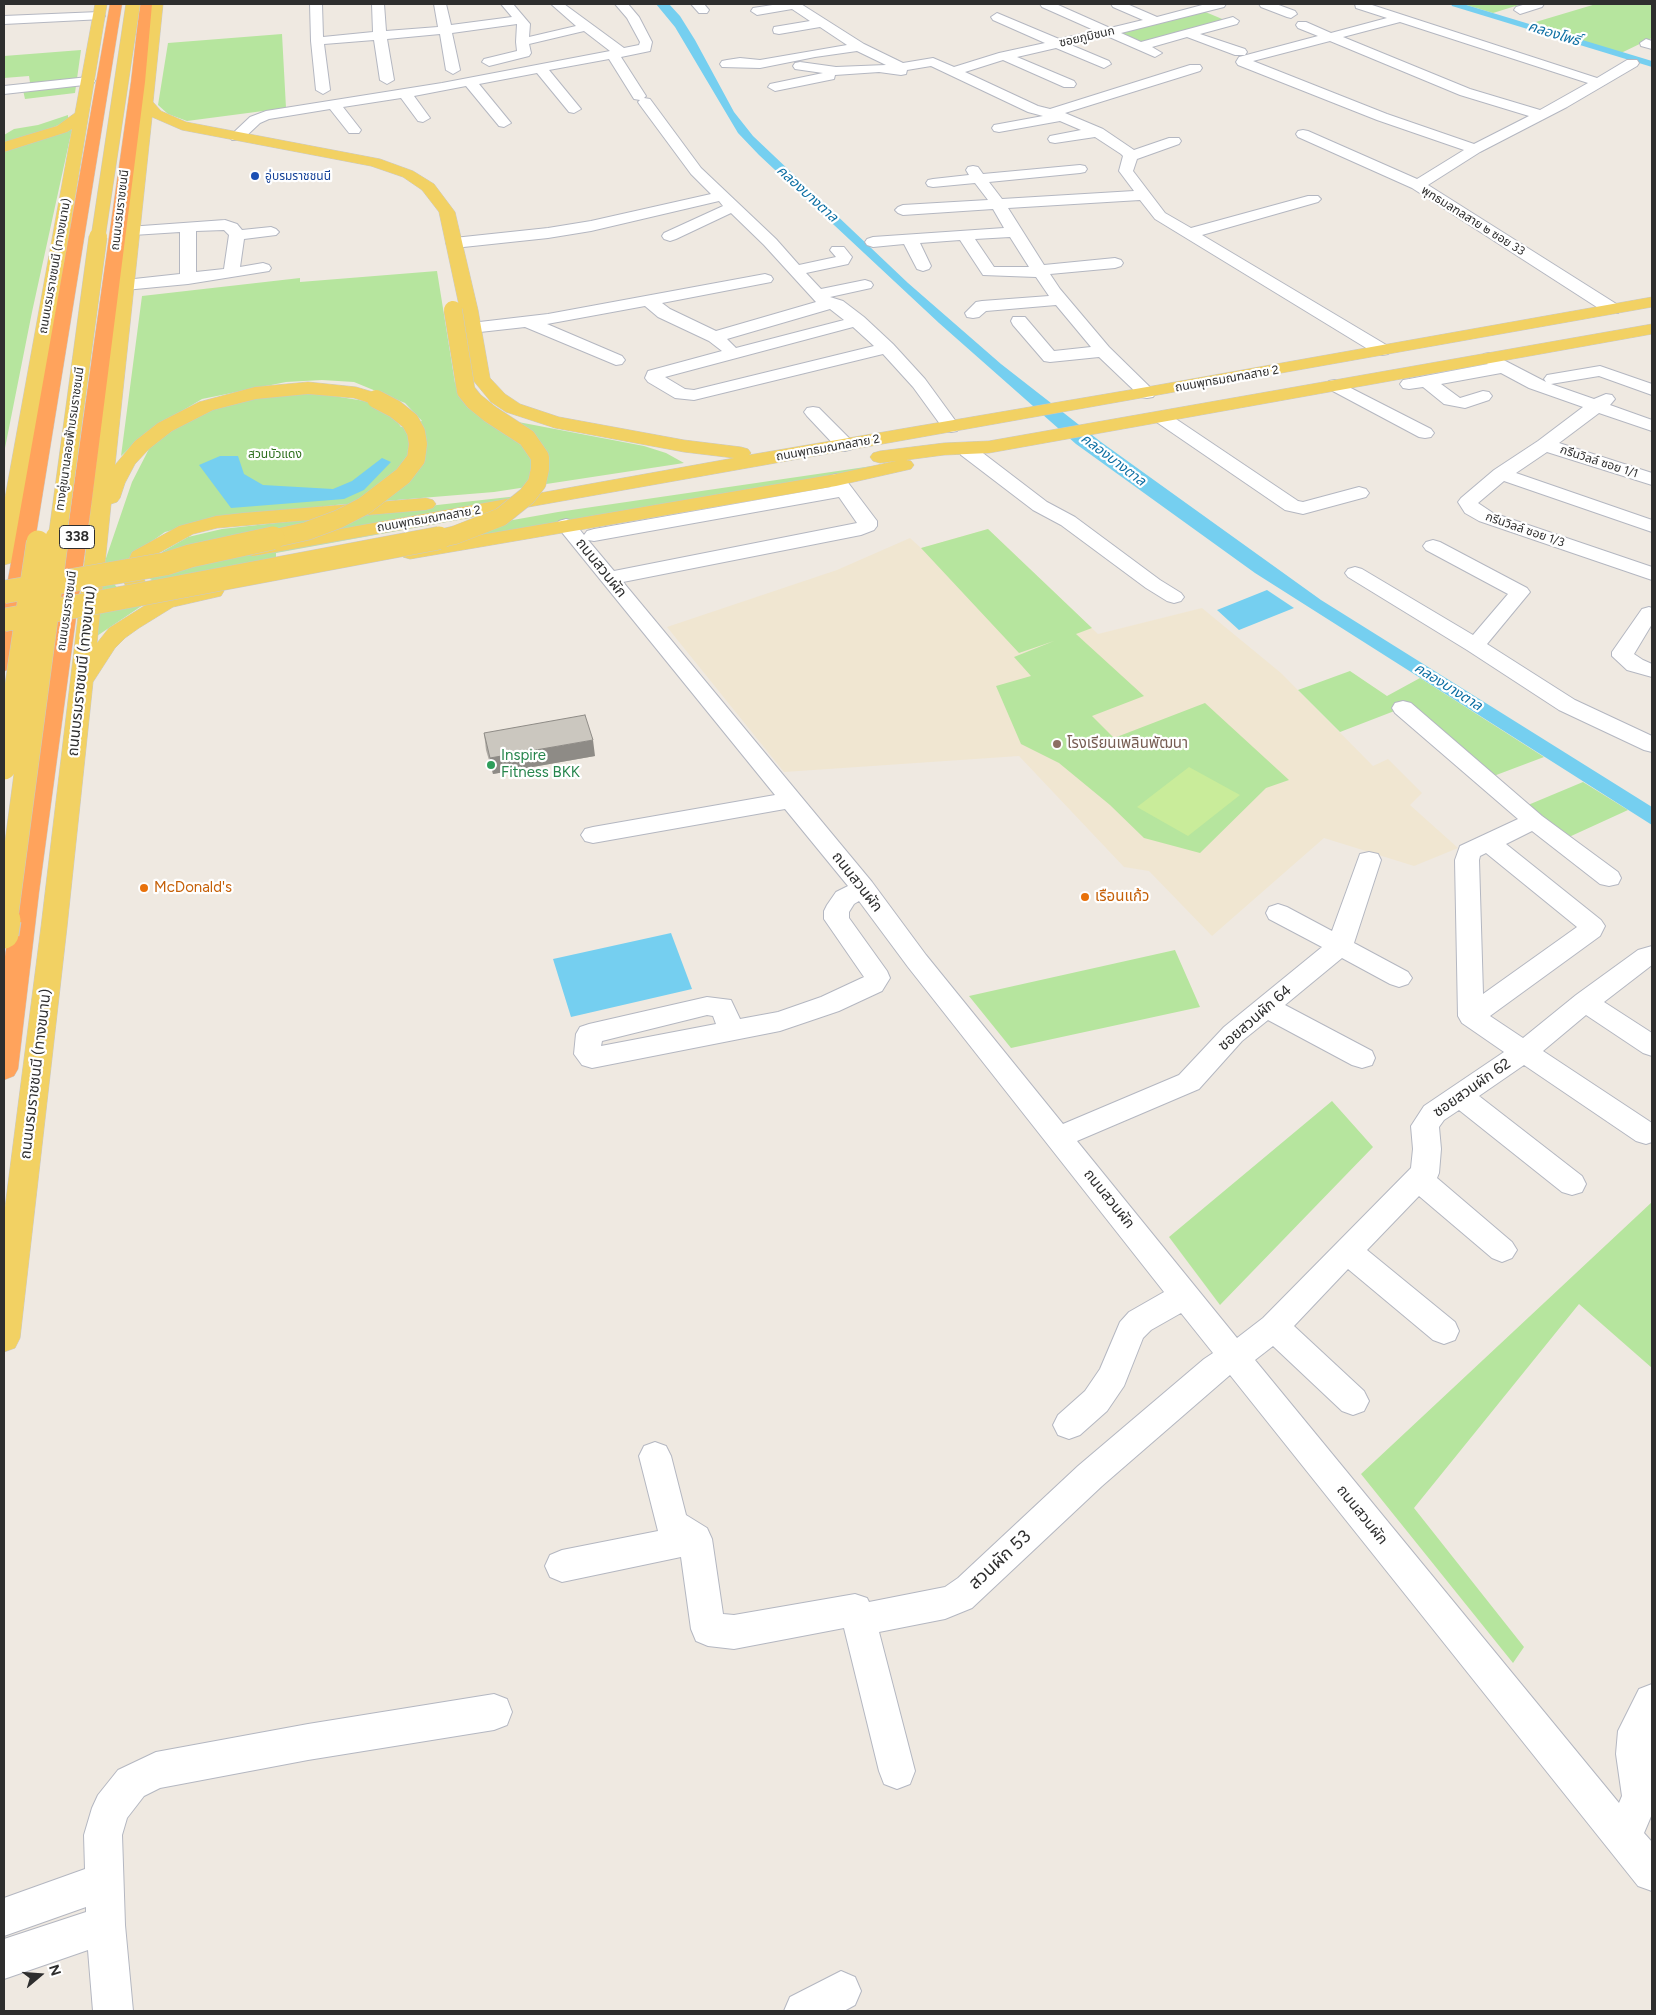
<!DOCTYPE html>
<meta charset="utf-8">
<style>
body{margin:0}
#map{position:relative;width:1656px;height:2015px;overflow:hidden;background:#efe9e1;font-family:Figtree,sans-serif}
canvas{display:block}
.frame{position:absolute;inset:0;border:5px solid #2e2e2e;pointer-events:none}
.north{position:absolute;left:15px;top:1950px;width:50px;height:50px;-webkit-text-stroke:4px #fff;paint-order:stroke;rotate:72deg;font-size:14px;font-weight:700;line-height:20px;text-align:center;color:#2e2e2e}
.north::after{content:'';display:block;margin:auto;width:18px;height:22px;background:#2e2e2e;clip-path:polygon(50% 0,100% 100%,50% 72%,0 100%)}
</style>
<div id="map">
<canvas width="1656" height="2015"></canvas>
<div class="frame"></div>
<div class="north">N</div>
</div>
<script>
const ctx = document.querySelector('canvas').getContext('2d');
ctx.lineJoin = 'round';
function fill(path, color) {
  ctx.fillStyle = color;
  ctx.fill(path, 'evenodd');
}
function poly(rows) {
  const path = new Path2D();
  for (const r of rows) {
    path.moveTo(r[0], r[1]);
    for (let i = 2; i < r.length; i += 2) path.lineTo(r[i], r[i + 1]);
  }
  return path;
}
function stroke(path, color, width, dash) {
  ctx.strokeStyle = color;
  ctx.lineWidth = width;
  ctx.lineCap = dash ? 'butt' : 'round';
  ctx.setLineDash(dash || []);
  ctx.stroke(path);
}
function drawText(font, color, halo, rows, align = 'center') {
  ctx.font = font + ' Figtree,"Noto Sans Thai",sans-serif';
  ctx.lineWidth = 4.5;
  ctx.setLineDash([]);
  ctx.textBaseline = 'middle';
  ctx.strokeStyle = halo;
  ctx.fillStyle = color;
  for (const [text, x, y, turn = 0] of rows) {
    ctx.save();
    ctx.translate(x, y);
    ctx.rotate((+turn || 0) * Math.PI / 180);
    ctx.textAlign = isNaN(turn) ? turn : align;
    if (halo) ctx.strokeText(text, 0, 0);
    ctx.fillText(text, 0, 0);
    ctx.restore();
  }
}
const education = poly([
 [988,529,1098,634,1202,608,1281,673,1373,766,1388,759,1422,793,1410,805,1458,848,1414,866,1324,838,1212,936,1149,871,1124,867,1019,756,784,772,667,627,837,570,910,538,921,548]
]);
const green = poly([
 [1463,4,1522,4,1493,13],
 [1596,4,1652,4,1652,38,1621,53,1529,24],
 [1203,11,1227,21,1142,44,1118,33],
 [282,34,286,108,187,121,168,114,158,105,168,43],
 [81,50,75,93,25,99,23,90,31,89,29,76,4,78,4,56],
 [68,115,68,121,40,133,4,144,4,135,14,129,38,125],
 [72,129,32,312,4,453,4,148],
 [437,271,455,383,473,389,513,421,644,446,666,453,684,463,494,492,336,505,204,522,165,532,131,556,114,584,132,603,143,605,91,640,105,561,132,482,151,445,177,425,215,407,263,396,315,393,371,402,390,412,401,427,422,421,405,403,354,382,322,380,286,382,202,399,147,432,121,456,142,296,300,278,300,282],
 [879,465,880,467,174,592,150,579,148,574,162,552,188,537,222,529,518,496,524,508,276,553,276,562,558,512],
 [988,529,1092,628,1076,634,1144,696,1092,716,1114,738,1205,703,1289,780,1266,788,1200,853,1144,838,1110,805,1059,763,1021,744,996,686,1031,676,1014,657,1054,641,1019,653,921,548],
 [1350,671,1387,696,1420,678,1544,757,1483,780,1397,710,1340,732,1298,690],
 [1583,782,1628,810,1569,837,1528,805],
 [1175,950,1200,1007,1011,1048,969,996],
 [1332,1101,1373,1147,1220,1305,1169,1237],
 [1652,1202,1652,1368,1579,1304,1414,1508,1524,1647,1513,1663,1361,1474]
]);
const pitch = poly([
 [1189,767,1240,795,1188,836,1137,807]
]);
const water = poly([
 [656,4,669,4,680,16,695,40,734,112,753,136,908,283,1001,364,1101,442,1321,600,1652,807,1652,825,1255,573,1076,444,939,323,759,155,738,133,675,27],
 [220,456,238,456,244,474,263,485,333,489,352,481,382,458,391,462,364,490,344,499,231,508,199,465],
 [1267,590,1294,608,1239,630,1217,610],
 [671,933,692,989,571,1017,553,959]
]);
const canal = poly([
 [1451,4,1463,4,1652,61,1652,67,1452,6,1451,4]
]);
const minor = poly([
 [310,4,322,4,323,37,373,32,372,4,384,4,386,31,438,27,434,4,446,4,451,25,512,17,501,4,513,4,530,24,529,37,576,26,551,4,564,4,624,48,639,45,640,42,627,18,615,4,628,4,639,17,652,42,650,51,621,57,646,96,644,98,650,99,701,168,776,239,799,265,836,257,830,250,832,247,844,247,852,257,848,264,806,273,821,289,865,280,871,282,873,285,871,288,830,297,843,301,864,317,893,344,925,379,960,427,957,431,951,432,945,431,913,387,883,354,694,400,675,398,648,382,645,378,648,371,722,351,709,341,658,317,645,306,547,324,622,356,625,360,622,364,616,365,525,327,471,333,465,332,463,328,465,324,471,323,548,314,765,274,771,276,773,279,771,282,662,303,670,309,716,331,816,302,764,245,731,213,676,239,670,241,664,239,662,236,664,233,723,206,719,201,591,231,548,238,454,248,448,246,446,243,448,240,454,238,548,228,591,221,711,194,691,174,640,105,638,102,640,100,634,99,609,59,549,70,581,109,574,113,569,112,537,73,479,84,511,123,504,127,499,126,466,86,414,96,430,118,423,122,418,121,401,98,343,107,361,130,359,133,349,133,330,109,269,119,260,123,242,140,232,140,230,137,232,134,250,117,266,111,442,83,610,51,584,31,529,44,531,53,529,56,489,66,482,62,484,59,517,51,516,42,517,24,452,33,460,70,453,74,446,70,440,34,387,39,394,80,387,84,380,80,374,40,324,44,330,90,323,94,316,90,311,41,310,4],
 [830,309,844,320,736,348,727,339,830,309],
 [853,327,874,346,694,390,685,389,665,377,853,327],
 [691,4,704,4,709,10,707,13,699,13,691,4],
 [779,4,801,4,864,44,903,63,933,58,954,67,999,53,1045,43,993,20,991,17,997,13,1059,39,1096,31,1042,7,1040,4,1056,4,1110,28,1143,20,1113,7,1111,4,1127,4,1157,17,1206,4,1226,4,1224,7,1121,33,1141,42,1233,17,1239,21,1237,24,1200,34,1245,49,1247,52,1245,55,1235,55,1187,37,1152,47,1162,53,1155,57,1107,36,1071,45,1109,61,1111,64,1104,68,1056,48,1017,57,1074,81,1076,84,1074,87,1064,87,1003,60,965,72,1038,106,1050,109,1190,65,1200,65,1202,68,1200,71,1065,113,1103,129,1134,150,1169,138,1179,138,1181,141,1179,144,1137,159,1133,171,1165,213,1191,228,1308,196,1318,196,1321,199,1318,202,1202,235,1388,346,1391,350,1388,354,1382,355,1376,354,1155,219,1140,200,1008,208,1044,265,1115,258,1121,260,1123,263,1121,266,1115,268,1050,274,1060,289,1109,347,1156,393,1153,397,1147,398,1141,397,1099,357,1050,362,1044,361,1013,325,1011,321,1013,317,1025,317,1054,351,1091,347,1056,305,986,311,979,317,973,318,967,317,965,313,976,302,982,301,1049,296,1036,277,983,275,960,240,920,243,931,266,929,269,923,271,917,269,904,244,873,247,867,245,865,242,867,239,873,237,1004,228,993,209,903,215,898,213,895,210,898,207,903,205,988,200,975,183,933,187,928,186,926,183,928,180,933,179,969,175,966,170,968,167,973,166,978,167,983,174,1080,165,1085,166,1087,169,1085,172,1080,173,989,182,1002,199,1134,191,1119,171,1123,156,1121,154,1095,137,1055,143,1050,142,1048,139,1050,136,1081,130,1060,121,999,132,994,131,992,128,994,125,1043,116,1028,112,931,66,907,70,906,74,901,75,879,72,835,75,834,79,775,91,768,87,770,84,823,73,795,69,793,66,795,63,800,62,836,67,886,65,857,51,815,57,760,68,722,67,720,64,722,61,727,60,740,58,760,60,847,45,820,27,779,34,774,33,773,30,774,27,810,21,792,9,757,15,751,11,753,8,779,4],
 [1010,237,1029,267,994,267,975,239,1010,237],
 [1259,4,1276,4,1295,11,1297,14,1291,18,1287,17,1261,7,1259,4],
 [1355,4,1369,4,1597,78,1627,60,1637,60,1639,63,1637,66,1567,107,1480,152,1428,185,1618,305,1620,309,1618,313,1606,313,1412,188,1298,137,1296,134,1298,131,1303,130,1308,131,1417,179,1464,150,1377,120,1238,65,1236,62,1239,57,1318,36,1298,28,1296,25,1298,22,1306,22,1331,33,1387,18,1356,8,1355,4],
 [1400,22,1588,83,1540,110,1470,89,1343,37,1400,22],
 [1330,41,1460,95,1529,116,1474,144,1387,114,1253,61,1330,41],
 [1526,4,1544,4,1542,7,1520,14,1514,10,1516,7,1526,4],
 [99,12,103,13,105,16,103,19,4,24,4,16,99,12],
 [1646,39,1652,41,1652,49,1641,46,1640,43,1646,39],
 [88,77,93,78,95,81,93,84,4,94,4,86,88,77],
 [225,220,237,224,242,230,271,227,276,229,279,232,276,235,244,239,240,267,263,263,269,265,271,268,269,271,188,284,125,290,119,288,117,285,119,282,125,280,180,274,180,232,133,235,128,233,125,230,128,227,225,220],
 [224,230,229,235,224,269,196,272,196,231,224,230],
 [1490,353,1546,382,1544,379,1547,375,1600,366,1652,384,1652,395,1599,376,1551,384,1594,399,1606,394,1612,395,1615,399,1610,405,1652,420,1652,431,1599,413,1559,443,1652,473,1652,485,1547,452,1516,473,1652,520,1652,532,1504,481,1478,503,1493,513,1652,567,1652,580,1479,521,1465,513,1458,502,1461,498,1494,470,1538,441,1583,407,1529,388,1501,373,1441,384,1460,398,1483,391,1489,392,1492,396,1489,400,1465,408,1444,404,1423,387,1409,389,1403,388,1400,384,1403,380,1409,379,1488,364,1481,358,1484,354,1490,353],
 [1335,380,1431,429,1434,433,1431,437,1425,438,1419,437,1329,389,1326,385,1329,381,1335,380],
 [813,407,819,408,852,441,854,445,852,449,845,451,838,449,807,416,804,412,807,408,813,407],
 [1161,412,1167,413,1298,501,1303,502,1359,487,1366,489,1369,493,1366,497,1303,514,1285,510,1155,421,1152,417,1155,413,1161,412],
 [968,445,975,447,1047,502,1075,517,1160,580,1181,593,1184,597,1181,601,1174,603,1167,601,1146,588,1061,525,1033,510,961,455,959,451,961,447,968,445],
 [836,474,843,476,877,521,877,526,874,530,861,535,623,582,872,882,926,955,1063,1124,1179,1075,1224,1027,1322,947,1269,919,1266,913,1269,907,1278,904,1287,907,1332,931,1360,854,1369,852,1378,854,1381,860,1354,943,1408,972,1412,978,1408,984,1399,987,1390,984,1342,958,1285,1005,1372,1051,1375,1058,1372,1065,1362,1068,1352,1065,1268,1020,1242,1041,1199,1089,1077,1141,1237,1338,1263,1318,1411,1168,1413,1149,1411,1126,1424,1106,1504,1052,1462,1023,1458,1016,1455,860,1460,846,1518,819,1395,713,1392,708,1395,703,1403,701,1411,703,1542,816,1618,872,1621,878,1618,884,1609,886,1600,884,1532,831,1506,844,1601,920,1605,926,1600,936,1490,1016,1523,1038,1576,995,1638,950,1652,946,1652,965,1604,1002,1652,1033,1652,1056,1643,1053,1586,1015,1543,1051,1652,1123,1652,1142,1646,1144,1636,1141,1524,1065,1479,1096,1582,1176,1586,1184,1582,1192,1572,1195,1562,1192,1459,1110,1444,1120,1439,1127,1441,1149,1439,1173,1437,1178,1512,1242,1517,1250,1512,1258,1502,1262,1492,1258,1419,1196,1367,1250,1455,1322,1459,1331,1455,1340,1444,1344,1433,1340,1348,1269,1294,1326,1364,1391,1369,1401,1364,1411,1353,1415,1342,1411,1273,1346,1255,1360,1619,1803,1622,1796,1616,1754,1618,1731,1639,1689,1652,1684,1652,1814,1644,1833,1652,1842,1652,1891,1638,1886,1230,1375,1102,1486,972,1608,945,1619,879,1632,915,1771,910,1784,897,1789,884,1784,879,1771,844,1628,734,1649,708,1646,696,1641,691,1629,681,1557,562,1582,550,1577,545,1566,550,1555,562,1550,658,1531,639,1456,644,1446,655,1442,666,1446,671,1456,686,1515,707,1528,712,1539,723,1614,734,1615,855,1594,867,1598,869,1602,945,1587,958,1578,1078,1466,1204,1359,1213,1353,1181,1313,1151,1330,1143,1338,1124,1386,1107,1411,1080,1435,1069,1439,1058,1435,1053,1425,1058,1415,1085,1391,1100,1369,1120,1322,1129,1312,1164,1292,908,967,859,901,854,904,849,912,849,918,887,971,890,978,882,991,839,1011,780,1031,592,1068,582,1065,574,1054,576,1034,580,1027,589,1024,707,997,731,1000,740,1019,778,1012,821,997,864,977,824,919,824,911,827,905,836,892,848,886,785,809,593,843,585,841,581,835,585,829,593,827,775,795,556,525,559,521,566,519,573,521,584,535,587,531,594,529,831,487,827,480,829,476,836,474],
 [839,497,857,523,614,571,588,540,594,541,839,497],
 [1486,853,1577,927,1483,994,1479,860,1480,856,1486,853],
 [707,1015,713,1016,716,1024,601,1046,602,1041,707,1015],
 [1433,540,1440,542,1527,588,1530,592,1487,644,1575,700,1652,736,1652,752,1644,750,1559,710,1467,650,1348,577,1345,573,1348,569,1355,567,1362,569,1473,635,1508,594,1426,550,1423,546,1426,542,1433,540],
 [1649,607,1652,608,1652,624,1634,654,1643,660,1652,664,1652,677,1627,670,1612,656,1612,652,1642,609,1649,607],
 [494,1694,507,1699,512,1712,507,1725,494,1730,308,1760,160,1788,144,1796,127,1818,122,1835,125,1925,133,2011,93,2011,88,1950,4,1979,4,1939,86,1912,86,1907,4,1936,4,1898,85,1869,84,1835,92,1808,98,1795,118,1770,156,1752,308,1724,494,1694],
 [841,1971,855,1977,861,1991,855,2005,844,2011,784,2011,790,1997,841,1971]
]);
const major = poly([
 [95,4,107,4,15,559,11,563,4,565,4,503,72,129,67,132,4,152,4,142,57,126,75,113,95,4],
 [151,4,163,4,153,102,161,111,186,122,380,159,413,171,434,184,455,212,478,310,490,378,505,394,520,404,559,417,684,440,741,447,748,449,751,453,749,455,1147,387,1652,297,1652,307,253,556,246,554,243,550,246,546,734,458,684,452,555,428,506,412,491,402,472,379,460,310,439,212,422,190,403,177,371,166,182,130,152,117,115,465,135,441,158,423,199,402,255,387,308,382,356,387,383,395,385,399,383,403,376,405,354,398,308,394,256,399,213,410,172,431,149,449,135,464,125,483,120,498,117,502,111,504,97,643,109,628,152,601,131,596,121,577,132,552,179,526,216,516,243,513,426,498,433,500,436,504,433,508,426,510,217,528,193,534,148,559,143,577,148,587,173,594,213,585,221,586,224,591,221,596,173,607,139,628,125,638,115,648,93,682,67,927,20,1338,15,1348,4,1352,4,1215,41,927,151,4],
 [1652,324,1652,334,989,453,944,455,906,460,911,461,914,465,911,469,836,486,410,559,403,557,400,553,403,549,410,547,836,474,896,461,880,463,873,461,870,457,873,453,880,451,944,443,989,441,1652,324]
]);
const highway = poly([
 [110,4,122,4,15,664,12,669,4,671,4,602,110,4],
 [140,4,152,4,145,82,92,499,39,892,18,1069,14,1076,4,1080,4,963,72,499,131,82,140,4]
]);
const majorBridgeFar3 = poly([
 [98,238,133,4]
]);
const majorBridgeFar2 = poly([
 [57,540,98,237],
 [267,540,307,531,339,519,364,506,403,476,416,459,418,444,416,432,410,421,395,409,376,399],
 [434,540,455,535,501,517,527,496,537,483,540,469,540,457,527,438,490,414,474,401,466,391,453,310]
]);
const majorBridgeFar1 = poly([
 [4,592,165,564,190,556,273,538],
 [4,620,439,538],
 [4,768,38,542],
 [6,921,57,538]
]);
const majorBridge = poly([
 [4,934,6,920]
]);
const wall = poly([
 [484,733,595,756,493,774,486,750]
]);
const shadedWall = poly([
 [593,740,595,756,493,774,490,758]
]);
const building = poly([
 [585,715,593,740,490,758,484,733,585,715]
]);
const markers = [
 [255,176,5,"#1a4fb4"],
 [1057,744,5,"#8d6e63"],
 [491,765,5,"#2e9e5b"],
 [144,888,5,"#e8710a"],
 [1085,897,5,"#e8710a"]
];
const farStreetnames = [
 ["ซอยภูมิชนก",1087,37,-13],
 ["ถนนบรมราชชนนี",120,210,-83],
 ["พุทธมลฑลสาย ๒ ซอย 33",1473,221,32],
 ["ถนนบรมราชชนนี (ทางขนาน)",55,266,-80],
 ["ถนนพุทธมณฑลสาย 2",1227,379,-10],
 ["ทางคู่ขนานลอยฟ้าบรมราชชนนี",70,439,-82],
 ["ถนนพุทธมณฑลสาย 2",828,448,-10],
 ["กรีนวิลล์ ซอย 1/1",1599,462,18],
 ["ถนนพุทธมณฑลสาย 2",429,519,-10],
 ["กรีนวิลล์ ซอย 1/3",1525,530,19],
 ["ถนนบรมราชชนนี",67,611,-82]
];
const farTransitnames = [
 ["อู่บรมราชชนนี",265,176]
];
const farParknames = [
 ["สวนบัวแดง",275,454]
];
const farWaternames = [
 ["คลองโพธิ์",1554,34,17],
 ["คลองบางตาล",807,194,42],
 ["คลองบางตาล",1113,460,37],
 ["คลองบางตาล",1448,687,32]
];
const shields = [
 [77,537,35]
];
const shieldNames = [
 ["338",77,537]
];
const streetNames = [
 ["ถนนสวนผัก",601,568,51],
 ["ถนนบรมราชชนนี (ทางขนาน)",82,671,-84],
 ["ถนนสวนผัก",857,882,52],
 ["ซอยสวนผัก 64",1255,1018,-41],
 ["ถนนบรมราชชนนี (ทางขนาน)",36,1074,-83],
 ["ซอยสวนผัก 62",1472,1088,-35],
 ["ถนนสวนผัก",1109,1199,51],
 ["ถนนสวนผัก",1362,1515,51]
];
const educationNames = [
 ["โรงเรียนเพลินพัฒนา",1067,744]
];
const leisureNames = [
 ["Inspire",501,756],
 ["Fitness BKK",501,773]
];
const foodNames = [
 ["McDonald's",154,888],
 ["เรือนแก้ว",1095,897]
];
const nearStreetnames = [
 ["สวนผัก 53",1000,1560,-43]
];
fill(education, '#f0e6d1');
fill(green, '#b6e59e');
fill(pitch, '#c9ec9a');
fill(water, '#75cff0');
fill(canal, '#75cff0');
stroke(minor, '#b4b7c1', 2);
stroke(major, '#c9c9c9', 1);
stroke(highway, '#c9c9c9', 1);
fill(minor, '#fff');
fill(major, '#f2d163');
fill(highway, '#ffa35c');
stroke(majorBridgeFar3, '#c9c9c9', 15, []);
stroke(majorBridgeFar2, '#c9c9c9', 19, []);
stroke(majorBridgeFar1, '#c9c9c9', 24, []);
stroke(majorBridge, '#c9c9c9', 31, []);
stroke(majorBridgeFar3, '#f2d163', 14);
stroke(majorBridgeFar2, '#f2d163', 18);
stroke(majorBridgeFar1, '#f2d163', 23);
stroke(majorBridge, '#f2d163', 29);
fill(wall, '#afaba4');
fill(shadedWall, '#8e8b86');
fill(building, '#cbc7bf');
stroke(building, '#8e8b86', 1);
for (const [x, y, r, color] of markers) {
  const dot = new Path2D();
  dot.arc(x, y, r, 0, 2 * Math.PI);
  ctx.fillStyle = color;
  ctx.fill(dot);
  stroke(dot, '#fff', 2);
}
drawText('12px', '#2e2e2e', '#fff', farStreetnames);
drawText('12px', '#164399', '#fff', farTransitnames, 'left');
drawText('12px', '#2c6e1b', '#fff', farParknames);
drawText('italic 14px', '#0d6fa3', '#fff', farWaternames);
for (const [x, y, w] of shields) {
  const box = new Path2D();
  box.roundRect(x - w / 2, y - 11.5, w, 23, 4);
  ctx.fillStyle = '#fff';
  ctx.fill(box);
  stroke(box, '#2e2e2e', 1);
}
drawText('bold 14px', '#2e2e2e', null, shieldNames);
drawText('15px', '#2e2e2e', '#fff', streetNames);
drawText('15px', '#785e54', '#fff', educationNames, 'left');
drawText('15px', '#27864d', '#fff', leisureNames, 'left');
drawText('15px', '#c56008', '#fff', foodNames, 'left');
drawText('18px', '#2e2e2e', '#fff', nearStreetnames);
</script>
